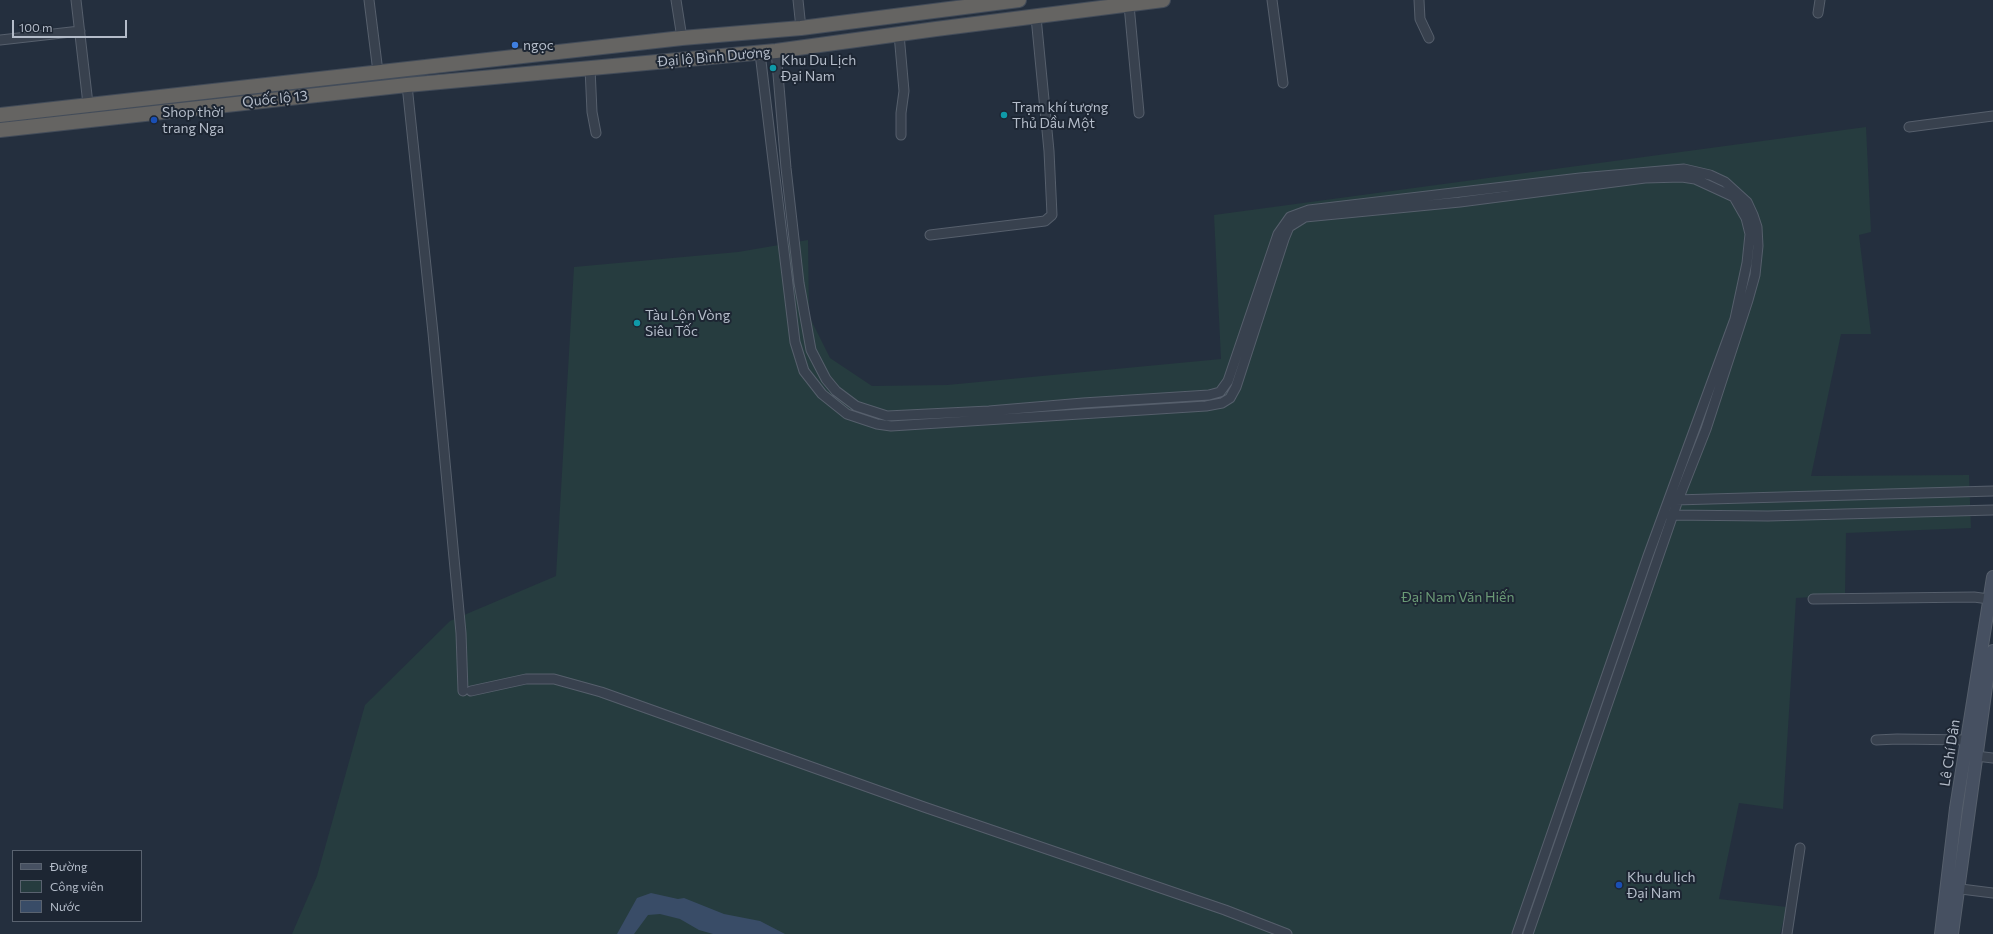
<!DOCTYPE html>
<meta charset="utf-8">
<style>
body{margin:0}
#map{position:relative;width:1993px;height:934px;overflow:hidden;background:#242f3e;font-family:Commissioner,sans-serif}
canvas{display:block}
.legend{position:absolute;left:12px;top:850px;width:130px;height:72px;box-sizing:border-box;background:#1d2633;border:1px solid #59626f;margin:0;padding:5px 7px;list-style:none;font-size:12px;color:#b4bcc9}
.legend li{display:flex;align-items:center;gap:8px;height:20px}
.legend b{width:20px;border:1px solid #59626f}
.scale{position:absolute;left:12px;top:20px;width:115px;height:18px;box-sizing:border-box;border:2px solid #b4bcc9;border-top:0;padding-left:5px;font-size:12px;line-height:14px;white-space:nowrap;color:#b4bcc9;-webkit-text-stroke:3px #1d2633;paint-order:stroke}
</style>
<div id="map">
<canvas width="1993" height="934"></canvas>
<ul class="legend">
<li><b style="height:5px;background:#465061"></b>Đường</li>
<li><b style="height:11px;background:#263c3f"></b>Công viên</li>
<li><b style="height:11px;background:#394c67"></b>Nước</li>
</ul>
<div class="scale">100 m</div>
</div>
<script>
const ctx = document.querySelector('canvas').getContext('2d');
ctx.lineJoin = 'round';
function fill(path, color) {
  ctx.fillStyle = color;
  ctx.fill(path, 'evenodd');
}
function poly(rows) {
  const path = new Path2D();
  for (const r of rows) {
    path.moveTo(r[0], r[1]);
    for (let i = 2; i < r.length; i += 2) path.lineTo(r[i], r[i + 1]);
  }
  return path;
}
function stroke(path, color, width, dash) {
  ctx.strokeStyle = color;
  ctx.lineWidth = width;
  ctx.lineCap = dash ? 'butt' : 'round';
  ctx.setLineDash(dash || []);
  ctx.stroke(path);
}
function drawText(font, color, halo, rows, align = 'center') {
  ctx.font = font + ' Commissioner,sans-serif';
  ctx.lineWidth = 4;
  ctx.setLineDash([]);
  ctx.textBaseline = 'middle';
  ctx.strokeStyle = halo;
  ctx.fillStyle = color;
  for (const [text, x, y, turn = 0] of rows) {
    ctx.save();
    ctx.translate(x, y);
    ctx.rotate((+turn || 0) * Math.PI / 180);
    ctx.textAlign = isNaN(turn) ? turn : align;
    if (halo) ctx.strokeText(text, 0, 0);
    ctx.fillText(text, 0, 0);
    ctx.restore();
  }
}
const green = poly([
 [1866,127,1871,232,1859,235,1871,334,1841,334,1811,476,1969,475,1971,528,1846,533,1845,595,1796,598,1783,809,1739,803,1719,899,1787,907,1780,934,292,934,317,876,365,705,450,621,556,576,574,267,738,252,808,240,809,316,830,358,872,386,947,385,1221,359,1214,215]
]);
const water = poly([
 [651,893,678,899,684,898,724,914,760,921,785,934,713,934,699,930,680,919,660,914,648,915,634,934,617,934,637,898]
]);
const minor = poly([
 [76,0,88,104],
 [369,0,378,72],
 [676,0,682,38],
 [798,0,801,28],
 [1272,0,1283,83],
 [1419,0,1420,19,1429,38],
 [1129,5,1139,113],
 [1818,13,1820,0],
 [899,34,904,91,901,113,901,135],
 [0,40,80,31],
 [776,51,786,168,799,283,811,350,826,379,836,391,856,406,887,416,989,411,1083,403,1209,395,1220,392,1228,381,1278,234,1290,217,1309,210,1580,178,1684,169,1710,175,1725,182,1747,202,1753,215,1757,227,1758,246,1755,275,1748,300,1706,429,1678,500,1528,934],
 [760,53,795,342,804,371,822,394,847,414,877,424,891,426,1206,406,1222,403,1230,398,1236,387,1284,239,1289,227,1305,217,1460,202,1645,178,1682,177,1695,179,1734,197,1746,218,1750,234,1747,263,1735,319,1648,556,1517,934],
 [590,68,592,112,596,133],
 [407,85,433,333,461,633,463,691],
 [1909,127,1993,116],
 [930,235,1045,221,1052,215,1049,151,1036,17],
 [1675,500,1993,491],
 [1669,515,1768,516,1993,510],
 [1813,599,1974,597,1989,599],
 [471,691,526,679,554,679,601,692,924,807,1225,910,1287,934],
 [1876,740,1897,739,1967,740],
 [1976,756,1993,758],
 [1953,888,1993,893],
 [1787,934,1800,848]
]);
const secondary = poly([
 [1941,934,1956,808,1993,577],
 [1952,934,1987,679,1993,651]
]);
const trunk = poly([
 [0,115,682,38,801,28,1019,0],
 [0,130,407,85,776,51,936,29,1163,0]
]);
const markers = [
 [515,45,4,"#3f7fe0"],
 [773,68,4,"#0f9aa8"],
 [1004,115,4,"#0f9aa8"],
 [154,120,4,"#1a4fb4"],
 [637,323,4,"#0f9aa8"],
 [1619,885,4,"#1a4fb4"]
];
const poiNames = [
 ["ngọc",523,45],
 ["Khu Du Lịch",781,60],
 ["Đại Nam",781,76],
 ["Trạm khí tượng",1012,107],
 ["Thủ Dầu Một",1012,123],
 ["Shop thời",162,112],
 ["trang Nga",162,128],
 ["Tàu Lộn Vòng",645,315],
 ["Siêu Tốc",645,331],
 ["Khu du lịch",1627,877],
 ["Đại Nam",1627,893]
];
const streetNames = [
 ["Đại lộ Bình Dương",714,57,-5],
 ["Quốc lộ 13",275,99,-6],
 ["Lê Chí Dân",1950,753,-81]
];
const parkNames = [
 ["Đại Nam Văn Hiến",1458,597]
];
fill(green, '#263c3f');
fill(water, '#394c67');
stroke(minor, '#565f6c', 11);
stroke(secondary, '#565f6c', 14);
stroke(trunk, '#434c59', 16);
stroke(minor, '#38414e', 9);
stroke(secondary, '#465061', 12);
stroke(trunk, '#656462', 14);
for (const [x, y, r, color] of markers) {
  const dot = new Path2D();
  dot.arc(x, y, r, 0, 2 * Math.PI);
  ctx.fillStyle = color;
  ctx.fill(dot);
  stroke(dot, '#1d2633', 1.5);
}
drawText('14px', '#b4bcc9', '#1d2633', poiNames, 'left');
drawText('14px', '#b4bcc9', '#1d2633', streetNames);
drawText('14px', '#6b9a76', '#1d2633', parkNames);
</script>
